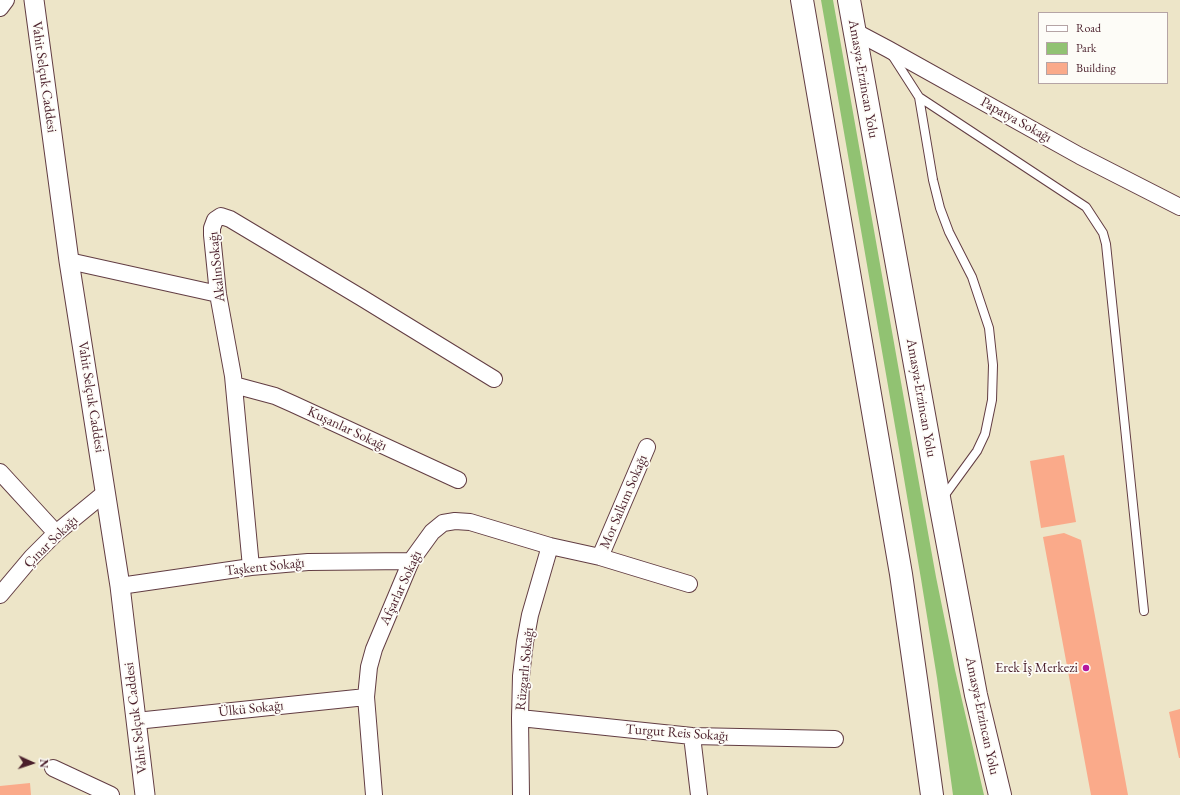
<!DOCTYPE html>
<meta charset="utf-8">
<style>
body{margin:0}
#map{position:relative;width:1180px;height:795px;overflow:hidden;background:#ede5c8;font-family:"EB Garamond",serif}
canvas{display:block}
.legend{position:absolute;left:1038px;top:12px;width:130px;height:72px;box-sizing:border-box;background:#fdfcf7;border:1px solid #b5a4a5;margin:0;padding:5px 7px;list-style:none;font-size:12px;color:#4a1f2b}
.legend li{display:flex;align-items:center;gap:8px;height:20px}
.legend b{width:20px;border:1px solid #b5a4a5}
.north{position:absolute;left:12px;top:743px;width:40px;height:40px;-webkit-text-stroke:3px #fdfcf7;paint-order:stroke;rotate:93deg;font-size:11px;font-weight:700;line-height:16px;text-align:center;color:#4a1f2b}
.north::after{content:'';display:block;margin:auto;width:14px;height:18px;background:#4a1f2b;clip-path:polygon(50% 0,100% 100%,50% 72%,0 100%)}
</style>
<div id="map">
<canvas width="1180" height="795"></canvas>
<ul class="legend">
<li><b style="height:5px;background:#fff"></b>Road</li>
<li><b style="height:11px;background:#91c272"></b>Park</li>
<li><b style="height:11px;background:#faaa8a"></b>Building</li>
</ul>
<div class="north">N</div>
</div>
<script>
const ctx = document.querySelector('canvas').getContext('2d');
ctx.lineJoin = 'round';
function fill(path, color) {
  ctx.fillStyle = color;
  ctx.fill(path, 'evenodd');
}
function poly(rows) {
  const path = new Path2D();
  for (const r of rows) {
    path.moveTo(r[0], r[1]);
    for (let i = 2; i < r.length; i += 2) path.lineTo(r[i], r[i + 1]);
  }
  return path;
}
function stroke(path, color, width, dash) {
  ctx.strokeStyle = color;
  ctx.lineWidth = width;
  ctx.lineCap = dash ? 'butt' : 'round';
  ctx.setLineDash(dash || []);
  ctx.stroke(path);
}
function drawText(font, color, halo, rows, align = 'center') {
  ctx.font = font + ' "EB Garamond",serif';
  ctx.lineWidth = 3.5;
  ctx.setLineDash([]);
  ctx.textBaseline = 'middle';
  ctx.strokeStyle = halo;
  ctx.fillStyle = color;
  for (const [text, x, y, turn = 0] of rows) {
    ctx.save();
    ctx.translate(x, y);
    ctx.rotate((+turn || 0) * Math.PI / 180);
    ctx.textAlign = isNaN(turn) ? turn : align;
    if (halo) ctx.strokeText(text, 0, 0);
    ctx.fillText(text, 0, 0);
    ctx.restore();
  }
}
const green = poly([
 [821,0,833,0,912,444,936,577,955,670,984,795,953,795,937,678,921,579,899,449]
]);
const building = poly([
 [1064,455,1076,522,1041,528,1030,461],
 [1064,533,1081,540,1128,795,1091,795,1043,537],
 [1180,709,1180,758,1179,758,1169,712],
 [30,783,31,795,0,795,0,786]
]);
const service = poly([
 [892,55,919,97,1086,207,1103,233,1106,244,1144,611],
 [919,97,933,180,940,208,949,232,972,277,989,328,993,365,992,400,985,434,977,451,942,499]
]);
const minor = poly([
 [0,8,6,0],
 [854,31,888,49,1080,156,1180,207],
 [69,261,218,294],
 [234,385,275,396,293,404,458,480],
 [0,472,56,533],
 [600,557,647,447],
 [251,567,233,376,218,294,212,235,212,228,215,220,221,216,230,219,362,298,494,379],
 [120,586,251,567,308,562,411,561],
 [0,595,32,557,56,533,106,492],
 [520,718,692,736,835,739],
 [136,721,366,697],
 [692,736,699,795],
 [53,768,111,795],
 [374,795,366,697,369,667,374,649,411,561,432,532,443,523,455,521,470,522,550,546,600,557,689,584],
 [521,795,520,718,521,676,525,642,530,615,550,546]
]);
const tertiary = poly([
 [34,0,69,261,120,586,145,795]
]);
const trunk = poly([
 [802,0,901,574,917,686,932,795],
 [849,0,940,503,976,695,1000,795]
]);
const markers = [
 [1086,668,4,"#b5179e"]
];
const streetNames = [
 ["Vahit Selçuk Caddesi",44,77,82],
 ["Amasya-Erzincan Yolu",863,79,80],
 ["Papatya Sokağı",1016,120,29],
 ["AkalınSokağı",217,267,-96],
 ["Vahit Selçuk Caddesi",91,397,81],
 ["Amasya-Erzincan Yolu",921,398,80],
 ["Kuşanlar Sokağı",347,429,25],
 ["Mor Salkım Sokağı",624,502,-67],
 ["Çınar Sokağı",51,542,-44],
 ["Taşkent Sokağı",265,567,-6],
 ["Afşarlar Sokağı",401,588,-65],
 ["Rüzgarlı Sokağı",525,669,-84],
 ["Ülkü Sokağı",251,709,-6],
 ["Amasya-Erzincan Yolu",982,716,78],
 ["Vahit Selçuk Caddesi",136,718,-97],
 ["Turgut Reis Sokağı",677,733,4]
];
const poiNames = [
 ["Erek İş Merkezi",1078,668]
];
fill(green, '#91c272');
fill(building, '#faaa8a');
stroke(service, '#623d43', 10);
stroke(minor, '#623d43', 18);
stroke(tertiary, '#623d43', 21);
stroke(trunk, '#623d43', 24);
stroke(service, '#fff', 8);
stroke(minor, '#fff', 16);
stroke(tertiary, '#fff', 19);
stroke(trunk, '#fff', 22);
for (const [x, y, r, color] of markers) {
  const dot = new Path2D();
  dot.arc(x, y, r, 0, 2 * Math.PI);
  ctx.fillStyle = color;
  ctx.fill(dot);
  stroke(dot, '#fdfcf7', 1.5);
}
drawText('14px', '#4a1f2b', '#fdfcf7', streetNames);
drawText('14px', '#4a1f2b', '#fdfcf7', poiNames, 'right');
</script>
